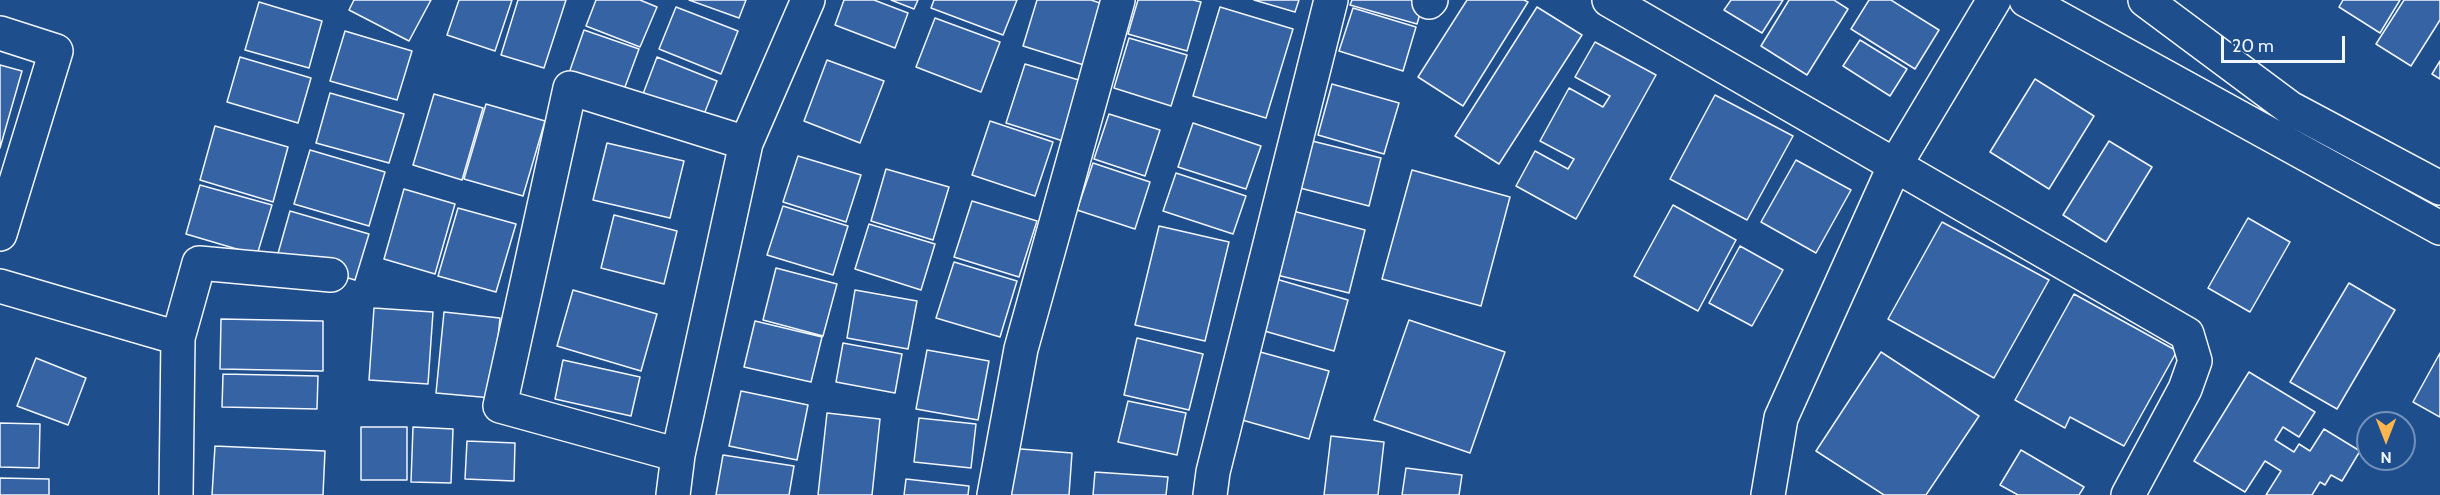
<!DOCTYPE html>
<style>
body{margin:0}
#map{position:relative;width:2440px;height:495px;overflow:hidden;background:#1f4e8c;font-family:Cabin,sans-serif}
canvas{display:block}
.north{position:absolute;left:2356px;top:411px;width:60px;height:60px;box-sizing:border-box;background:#1f4e8c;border:2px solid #7391ba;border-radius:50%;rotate:180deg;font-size:16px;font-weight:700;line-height:24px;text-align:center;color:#f2f6ff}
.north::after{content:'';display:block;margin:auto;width:21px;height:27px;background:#ffb74d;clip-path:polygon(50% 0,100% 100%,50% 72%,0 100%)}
.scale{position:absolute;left:2221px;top:36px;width:124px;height:27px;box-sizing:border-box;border:3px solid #f2f6ff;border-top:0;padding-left:8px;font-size:18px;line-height:21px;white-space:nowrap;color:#f2f6ff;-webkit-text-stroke:4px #1f4e8c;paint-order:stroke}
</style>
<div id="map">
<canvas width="2440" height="495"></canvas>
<div class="north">N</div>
<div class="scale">20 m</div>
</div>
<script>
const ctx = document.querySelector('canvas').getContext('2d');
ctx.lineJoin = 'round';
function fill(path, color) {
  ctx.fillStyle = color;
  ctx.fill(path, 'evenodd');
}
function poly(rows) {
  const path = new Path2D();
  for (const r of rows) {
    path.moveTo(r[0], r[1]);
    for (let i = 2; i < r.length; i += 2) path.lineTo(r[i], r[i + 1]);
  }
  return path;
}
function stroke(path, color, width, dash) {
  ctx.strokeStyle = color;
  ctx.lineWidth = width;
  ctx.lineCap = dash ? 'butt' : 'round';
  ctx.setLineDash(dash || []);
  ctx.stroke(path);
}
const building = poly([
 [354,0,431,0,409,41,349,10,354,0],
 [459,0,512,0,495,51,447,35,459,0],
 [518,0,566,0,544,68,501,55,518,0],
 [596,0,640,0,657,7,640,47,586,26,596,0],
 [689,0,746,0,739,18,689,0],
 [844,0,874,0,908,13,895,48,835,25,844,0],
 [891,0,918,0,914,9,891,0],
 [934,0,1017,0,1003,35,931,8,934,0],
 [1037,0,1091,0,1106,5,1087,66,1023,46,1037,0],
 [1138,0,1193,0,1201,2,1187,51,1128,34,1138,0],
 [1254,0,1299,0,1295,12,1254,0],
 [1352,0,1424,0,1417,24,1350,5,1352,0],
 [1467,0,1524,0,1528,2,1463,106,1418,77,1467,0],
 [1731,0,1783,0,1762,33,1724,10,1731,0],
 [1789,0,1834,0,1848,9,1807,75,1761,46,1789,0],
 [1869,0,1891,0,1939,30,1915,69,1851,29,1869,0],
 [2343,0,2400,0,2380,33,2339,7,2343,0],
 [2404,0,2440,0,2440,20,2411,66,2376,44,2404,0],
 [259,2,322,21,309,68,245,50,259,2],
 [676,7,738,31,721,74,659,49,676,7],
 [1220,7,1293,29,1266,118,1193,96,1220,7],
 [1537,7,1582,35,1499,164,1455,136,1537,7],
 [1353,8,1416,27,1403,71,1339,51,1353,8],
 [935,18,1000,42,981,92,916,67,935,18],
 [584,30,639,49,622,95,568,76,584,30],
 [345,31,412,51,397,100,330,81,345,31],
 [1129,38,1187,55,1171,106,1114,88,1129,38],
 [1860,40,1907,69,1890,96,1843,66,1860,40],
 [1595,42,1656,75,1576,219,1516,186,1535,151,1568,169,1574,159,1540,141,1569,88,1603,107,1610,96,1575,77,1595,42],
 [240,57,311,78,298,123,227,102,240,57],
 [657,57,717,81,703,117,643,94,657,57],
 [827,60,884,81,860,143,804,121,827,60],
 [2440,61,2440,79,2432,74,2440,61],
 [1025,64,1082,81,1063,141,1006,123,1025,64],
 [0,65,22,71,0,148,0,65],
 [2035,79,2094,116,2049,189,1990,152,2035,79],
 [1332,84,1399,103,1384,154,1318,135,1332,84],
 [330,93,404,114,389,163,316,143,330,93],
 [434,94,483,108,462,180,413,165,434,94],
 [1715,95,1793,136,1747,220,1670,179,1715,95],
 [486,104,545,121,523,196,464,179,486,104],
 [1109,114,1160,130,1145,176,1094,159,1109,114],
 [990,121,1053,142,1035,196,972,175,990,121],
 [1193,123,1261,146,1246,189,1178,167,1193,123],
 [215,126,288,147,273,202,200,180,215,126],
 [1312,141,1381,158,1369,206,1300,188,1312,141],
 [2109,141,2152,167,2106,242,2063,215,2109,141],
 [607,143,684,161,670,218,593,200,607,143],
 [310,150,385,172,369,226,294,204,310,150],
 [798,156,861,175,846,222,783,202,798,156],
 [1796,160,1851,190,1816,253,1761,222,1796,160],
 [1093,163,1150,182,1135,229,1077,210,1093,163],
 [886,169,949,187,933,240,871,221,886,169],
 [1412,170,1510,197,1481,306,1382,279,1412,170],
 [1176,173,1246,196,1233,234,1163,211,1176,173],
 [200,185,272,205,257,255,186,234,200,185],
 [404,189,455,204,435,274,384,259,404,189],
 [972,201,1037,221,1019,277,954,257,972,201],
 [1673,205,1736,240,1698,311,1634,276,1673,205],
 [783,206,848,226,833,275,767,255,783,206],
 [458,208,516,224,496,292,438,276,458,208],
 [290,211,369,234,355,280,277,257,290,211],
 [1293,211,1365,230,1349,293,1277,275,1293,211],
 [614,215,677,231,664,284,601,268,614,215],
 [2248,218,2290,242,2250,312,2208,288,2248,218],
 [1942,222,2049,280,1994,378,1888,319,1942,222],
 [869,224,935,244,921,290,855,269,869,224],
 [1159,226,1229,242,1205,341,1135,325,1159,226],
 [1740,246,1783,270,1752,326,1709,303,1740,246],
 [954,262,1017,281,1000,337,936,318,954,262],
 [776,268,837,284,823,336,763,320,776,268],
 [1276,279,1348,300,1334,351,1261,330,1276,279],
 [2349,283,2395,310,2337,409,2290,382,2349,283],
 [573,290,657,314,641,371,557,346,573,290],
 [855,290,917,301,908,349,847,338,855,290],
 [2074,294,2177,351,2124,446,2070,417,2065,428,2015,400,2074,294],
 [374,308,433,312,428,384,369,380,374,308],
 [444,312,500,318,492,398,436,393,444,312],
 [221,319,323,321,323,371,220,369,221,319],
 [1409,320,1505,352,1470,453,1374,420,1409,320],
 [755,321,822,337,811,382,744,367,755,321],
 [1137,338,1203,354,1189,410,1124,395,1137,338],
 [843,343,902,354,895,393,836,382,843,343],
 [927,350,989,361,978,420,916,409,927,350],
 [1253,350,1329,371,1309,439,1235,418,1253,350],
 [1881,352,1979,416,1926,495,1884,495,1816,451,1881,352],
 [2440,353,2440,417,2413,402,2440,353],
 [36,358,86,378,68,425,17,406,36,358],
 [563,360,640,377,631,416,555,399,563,360],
 [2249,372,2315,412,2299,437,2283,427,2275,440,2294,452,2299,444,2310,451,2324,429,2360,451,2342,481,2331,475,2325,485,2320,482,2312,495,2266,495,2281,471,2265,461,2245,492,2194,461,2249,372],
 [223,374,318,376,317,409,222,407,223,374],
 [741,391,808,405,797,460,729,446,741,391],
 [1128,401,1186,413,1177,455,1118,442,1128,401],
 [827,413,880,419,872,495,818,495,827,413],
 [919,418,976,424,971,468,914,462,919,418],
 [0,423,40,424,39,468,0,467,0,423],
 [361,427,407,427,407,480,361,480,361,427],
 [413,427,453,429,451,483,411,482,413,427],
 [1331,436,1384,442,1378,495,1324,495,1331,436],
 [467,441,515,443,514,481,465,479,467,441],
 [215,446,325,451,323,495,212,495,215,446],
 [1008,448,1072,453,1069,495,1005,495,1008,448],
 [2021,450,2084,487,2079,495,2018,495,2000,485,2021,450],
 [723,455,794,466,789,495,716,495,723,455],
 [1406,468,1462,475,1459,495,1402,495,1406,468],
 [1095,472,1168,477,1166,495,1093,495,1095,472],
 [0,478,49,479,49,495,0,495,0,478],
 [906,479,969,486,968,495,904,495,906,479]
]);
const minor = poly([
 [1609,0,2187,334,2195,361,2185,389,2128,495],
 [1429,2,1431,0],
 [0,33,56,51,0,234],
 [0,286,178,338,176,495],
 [178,338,199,263,331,275],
 [678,455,500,406,570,88,746,143],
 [673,495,678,455,746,143,808,0],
 [994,495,1021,349,1118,0],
 [1210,495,1213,472,1331,0]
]);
const tertiary = poly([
 [2026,0,2440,228],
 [2145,0,2290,108,2440,188],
 [1768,495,1781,418,1894,167,1994,0]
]);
fill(building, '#3563a3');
stroke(building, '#f2f6ff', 1.5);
stroke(minor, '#f2f6ff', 36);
stroke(tertiary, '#f2f6ff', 36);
stroke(minor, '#1f4e8c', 33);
stroke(tertiary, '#1f4e8c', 33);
</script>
